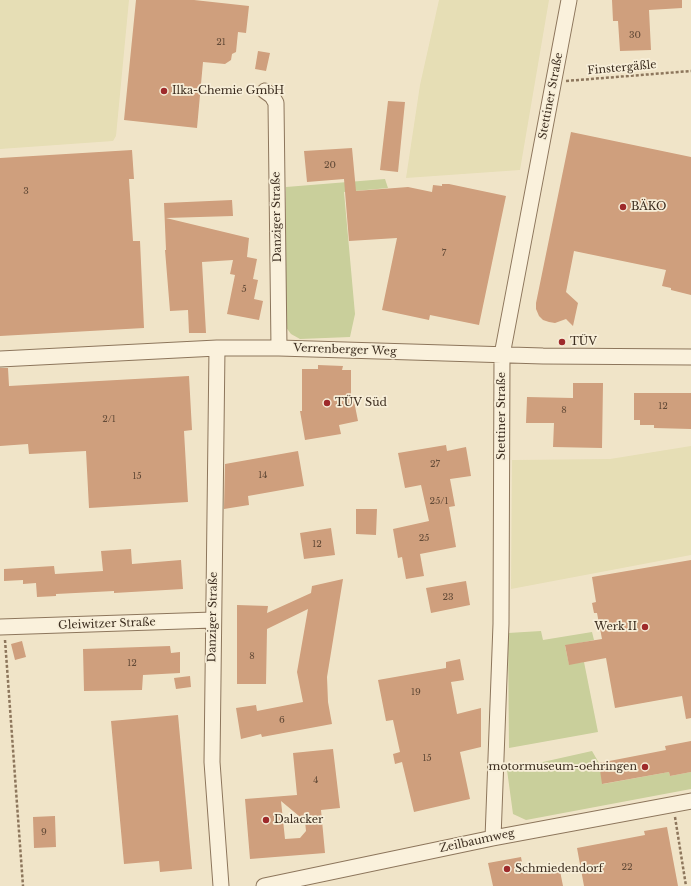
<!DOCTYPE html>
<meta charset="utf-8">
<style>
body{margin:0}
canvas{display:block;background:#f0e4c8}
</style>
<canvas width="691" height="886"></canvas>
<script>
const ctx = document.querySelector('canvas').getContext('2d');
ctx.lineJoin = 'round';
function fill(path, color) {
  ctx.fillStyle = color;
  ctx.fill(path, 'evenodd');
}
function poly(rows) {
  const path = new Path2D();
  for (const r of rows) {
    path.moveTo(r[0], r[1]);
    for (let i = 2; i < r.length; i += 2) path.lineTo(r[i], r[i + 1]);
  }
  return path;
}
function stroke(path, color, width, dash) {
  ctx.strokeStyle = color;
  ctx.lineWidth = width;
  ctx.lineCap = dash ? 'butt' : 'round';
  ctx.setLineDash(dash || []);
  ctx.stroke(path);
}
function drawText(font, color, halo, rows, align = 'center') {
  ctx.font = font + ' "Libre Baskerville",serif';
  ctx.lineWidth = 3.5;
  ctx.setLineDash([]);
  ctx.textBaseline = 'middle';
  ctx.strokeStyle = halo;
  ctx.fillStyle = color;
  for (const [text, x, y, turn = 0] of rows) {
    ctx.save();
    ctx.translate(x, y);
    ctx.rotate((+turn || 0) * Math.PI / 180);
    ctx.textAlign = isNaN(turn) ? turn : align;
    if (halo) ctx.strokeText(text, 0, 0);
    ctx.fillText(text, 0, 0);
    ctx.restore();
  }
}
const farmland = poly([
 [0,0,129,0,116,136,113,141,0,149],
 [439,0,549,0,520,170,406,178,420,85],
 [691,446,691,555,511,589,512,460,610,459]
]);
const green = poly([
 [385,179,388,188,344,192,355,314,350,337,300,339,291,334,285,326,286,187],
 [541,631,543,640,592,632,594,640,565,646,569,664,584,662,598,732,509,748,508,633],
 [592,751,599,763,603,784,669,772,670,776,691,772,691,789,526,820,513,814,507,770]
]);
const building = poly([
 [136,0,194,0,249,6,246,33,238,32,236,52,232,54,231,60,225,64,203,62,197,128,124,120],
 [612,0,682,0,682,8,649,10,651,50,620,51,618,21,613,21],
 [258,51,270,53,266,71,255,69],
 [388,101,405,102,398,172,380,170],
 [571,132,691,157,691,295,671,290,671,288,662,286,666,270,574,251,566,292,578,303,573,326,566,319,555,323,549,322,543,320,539,316,536,309,536,303],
 [352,148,356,191,408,187,432,192,433,185,442,186,442,184,449,184,506,196,479,325,430,315,429,320,382,310,397,238,349,241,344,179,307,182,304,151],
 [132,150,134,179,129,179,133,241,140,241,144,328,0,336,0,158],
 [232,200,233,216,166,218,249,238,247,257,257,259,253,279,258,280,254,299,263,301,259,320,227,314,235,275,230,274,233,260,202,262,206,333,189,333,188,310,170,311,165,250,166,250,164,203],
 [318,365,343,366,342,370,351,370,351,402,354,401,358,421,339,425,341,434,305,440,300,411,302,411,302,369,318,369],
 [0,368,8,368,9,386,189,376,192,430,184,431,188,502,89,508,86,451,29,454,28,444,0,446],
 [573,383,603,383,602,448,553,447,554,423,526,423,527,397,573,398],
 [634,393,691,393,691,429,654,428,654,425,640,425,640,420,634,420],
 [446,445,447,451,466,447,471,476,450,479,455,506,449,507,456,547,420,554,424,576,406,579,402,557,398,558,393,529,429,521,421,485,405,488,398,453],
 [298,451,304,486,248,496,249,505,224,509,225,464],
 [356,509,377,509,376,535,356,534],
 [331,528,335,555,304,559,300,533],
 [131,549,132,564,181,560,183,589,114,593,114,591,56,594,56,596,37,597,36,583,23,584,23,580,4,581,4,569,54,566,55,574,103,571,101,551],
 [691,560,691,718,686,719,682,696,615,708,606,658,569,665,565,645,602,639,597,613,594,613,592,603,596,602,592,577],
 [343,579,327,677,328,702,332,724,262,737,261,734,241,739,236,708,256,705,257,711,303,702,297,672,308,609,267,629,266,684,237,684,237,605,268,606,267,613,311,593,312,586],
 [466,581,470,605,431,613,426,588],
 [22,641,26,657,15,660,11,644],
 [170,646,171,653,180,652,180,673,143,675,142,690,84,691,83,649],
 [460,659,464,680,451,682,457,714,481,708,481,747,460,752,470,799,414,812,402,762,395,764,393,754,400,752,393,720,386,721,378,680,446,668,446,662],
 [190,676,191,687,176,689,174,678],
 [178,715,192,869,160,872,159,861,124,864,111,721],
 [691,741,691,772,670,776,669,772,602,784,599,763,666,750,665,746],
 [333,749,340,808,321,810,325,853,250,859,245,799,297,795,293,753],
 [281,801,305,821,306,831,300,838,285,839],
 [55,816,56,847,34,848,33,817],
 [667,827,678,886,584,886,577,848,645,835,644,831],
 [521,857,524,873,559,866,563,886,493,886,488,863]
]);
const path = poly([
 [566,81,691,71],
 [5,640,23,886],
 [675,817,686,886]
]);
const minor = poly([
 [265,91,272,96,276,103,279,348],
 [217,348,212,762,221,886],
 [0,359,217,348,279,348,543,356,691,357],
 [0,627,213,620],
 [493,838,501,624,502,355,569,0],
 [264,886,493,838,691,801]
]);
const markers = [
 [164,91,4,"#9e2a2b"],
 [623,207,4,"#9e2a2b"],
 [562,342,4,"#9e2a2b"],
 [327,403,4,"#9e2a2b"],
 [645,627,4,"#9e2a2b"],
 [645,767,4,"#9e2a2b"],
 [266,820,4,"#9e2a2b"],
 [507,869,4,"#9e2a2b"]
];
const numberNames = [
 ["30",635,35],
 ["21",221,42],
 ["20",330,165],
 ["3",26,191],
 ["7",444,253],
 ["5",244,289],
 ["12",663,406],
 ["8",564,410],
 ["2/1",109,419],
 ["27",435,464],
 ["14",263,475],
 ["15",137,476],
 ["25/1",439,501],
 ["25",424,538],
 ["12",317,544],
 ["23",448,597],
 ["8",252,656],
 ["12",132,663],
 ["19",416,692],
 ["6",282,720],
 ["15",427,758],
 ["4",316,780],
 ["9",44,832],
 ["22",627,867]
];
const streetNames = [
 ["Finstergäßle",622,68,-5],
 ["Stettiner Straße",551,96,-79],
 ["Danziger Straße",277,217,-91],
 ["Verrenberger Weg",345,350,2],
 ["Stettiner Straße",502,416,-90],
 ["Danziger Straße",213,617,-89],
 ["Gleiwitzer Straße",107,624,-2],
 ["Zeilbaumweg",477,841,-12]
];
const poiNames = [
 ["Ilka-Chemie GmbH",172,91],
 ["BÄKO",631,207],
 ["TÜV",570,342],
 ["TÜV Süd",335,403],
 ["Werk II",637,627,"right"],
 ["motormuseum-oehringen",637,767,"right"],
 ["Dalacker",274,820],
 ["Schmiedendorf",515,869]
];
fill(farmland, '#e6deb5');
fill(green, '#c9cf9b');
fill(building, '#cf9f7d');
stroke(minor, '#8d765c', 17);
stroke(path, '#8d765c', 2.5, [3, 2]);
stroke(minor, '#faf1dc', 15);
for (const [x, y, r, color] of markers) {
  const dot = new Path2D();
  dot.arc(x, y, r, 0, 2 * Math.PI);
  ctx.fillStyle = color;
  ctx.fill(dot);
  stroke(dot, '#f7eed8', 1.5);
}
drawText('9px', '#624a37', null, numberNames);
drawText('11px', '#3d2e20', '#f7eed8', streetNames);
drawText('11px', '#3d2e20', '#f7eed8', poiNames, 'left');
</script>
